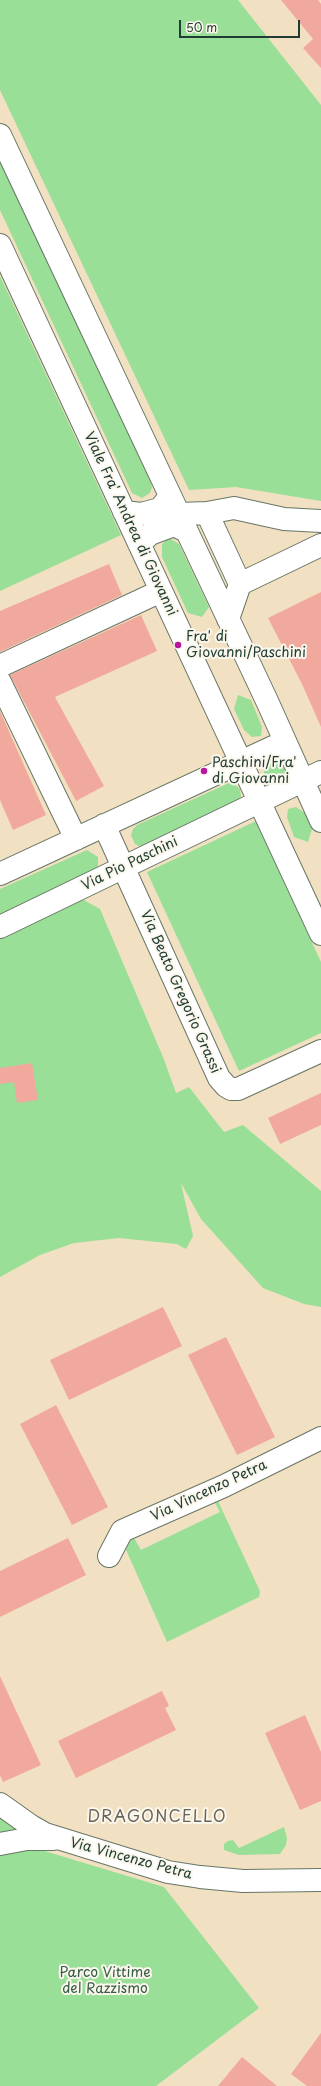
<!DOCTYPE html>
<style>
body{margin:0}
#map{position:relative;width:321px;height:2086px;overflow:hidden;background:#f1e0c1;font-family:"Playpen Sans",sans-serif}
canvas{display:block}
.scale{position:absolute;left:179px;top:20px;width:121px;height:18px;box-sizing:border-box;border:2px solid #1f3d34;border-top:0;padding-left:5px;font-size:12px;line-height:14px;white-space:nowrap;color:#1f3d34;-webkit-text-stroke:3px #fbf7ec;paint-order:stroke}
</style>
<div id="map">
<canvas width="321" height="2086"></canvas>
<div class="scale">50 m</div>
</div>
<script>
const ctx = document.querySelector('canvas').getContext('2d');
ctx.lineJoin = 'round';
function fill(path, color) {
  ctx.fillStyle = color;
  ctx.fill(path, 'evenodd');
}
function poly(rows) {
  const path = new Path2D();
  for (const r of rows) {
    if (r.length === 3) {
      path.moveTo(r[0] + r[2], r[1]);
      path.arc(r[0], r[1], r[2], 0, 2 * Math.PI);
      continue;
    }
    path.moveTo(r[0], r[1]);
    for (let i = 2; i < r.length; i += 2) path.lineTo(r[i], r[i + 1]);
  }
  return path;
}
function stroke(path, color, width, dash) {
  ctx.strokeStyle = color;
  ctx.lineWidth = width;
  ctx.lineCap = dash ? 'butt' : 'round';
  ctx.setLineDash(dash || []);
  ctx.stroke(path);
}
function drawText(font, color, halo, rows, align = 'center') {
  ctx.font = font + ' "Playpen Sans",sans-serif';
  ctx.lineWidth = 4;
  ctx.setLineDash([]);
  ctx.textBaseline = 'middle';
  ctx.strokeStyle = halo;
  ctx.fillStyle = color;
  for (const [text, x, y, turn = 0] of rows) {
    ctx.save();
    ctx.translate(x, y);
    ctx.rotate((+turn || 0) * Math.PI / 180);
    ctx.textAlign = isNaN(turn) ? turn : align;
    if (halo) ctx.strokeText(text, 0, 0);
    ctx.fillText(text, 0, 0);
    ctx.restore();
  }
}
const green = poly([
 [0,0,238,0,321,105,321,501,236,487,189,490,0,90],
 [0,161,150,480,152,487,150,493,142,498,132,493,0,210],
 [0,276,121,535,0,591],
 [167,539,171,539,179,544,209,607,202,617,188,613,162,557,162,544],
 [238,695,251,700,262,727,261,736,252,737,244,730,234,709],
 [275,773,11],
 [231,782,240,789,241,796,239,801,147,846,141,847,135,844,131,835,133,829,137,825],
 [296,807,305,813,312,829,308,842,294,837,287,817,288,809],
 [256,821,321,962,321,1033,239,1071,147,872],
 [87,850,98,857,98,866,94,871,7,911,0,918,0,889],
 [82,899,100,909,163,1057,176,1093,189,1087,224,1132,243,1125,321,1191,321,1307,304,1304,263,1288,201,1219,181,1183,193,1236,186,1249,177,1244,119,1238,74,1243,40,1255,0,1277,0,939],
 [217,1499,259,1589,260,1592,259,1597,167,1642,123,1543,134,1538,141,1550,220,1512,214,1501],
 [0,1818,10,1825,19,1832,0,1839],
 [284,1827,287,1838,286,1845,280,1854,239,1855,224,1850,224,1844,228,1841,233,1840,239,1848],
 [28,1846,164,1887,259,2008,156,2086,0,2086,0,1855]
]);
const building = poly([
 [281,0,318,0,321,4,321,68,303,48,313,39],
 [109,564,122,595,0,652,0,611],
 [321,592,321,727,302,684,268,618],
 [141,615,157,651,55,697,104,786,76,801,10,675],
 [0,711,46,815,13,830,0,800],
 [32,1063,38,1100,17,1103,14,1082,0,1084,0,1068],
 [321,1093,321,1125,280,1144,268,1118],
 [163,1307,182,1346,69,1400,50,1360],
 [226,1337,275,1437,237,1455,188,1355],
 [56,1405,108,1507,72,1525,20,1424],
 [68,1538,86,1575,0,1617,0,1571],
 [0,1676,41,1765,3,1782,0,1775],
 [162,1691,169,1706,165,1708,176,1730,76,1778,58,1741],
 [305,1715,321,1752,321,1801,300,1810,265,1733],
 [321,2033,321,2086,307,2086,291,2074],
 [242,2057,277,2086,218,2086]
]);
const minor = poly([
 [0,135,267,701,321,821],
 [0,245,321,934],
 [124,512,141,514,160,509,170,496],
 [207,513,240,584],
 [179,514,207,513,234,508,284,519,321,521],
 [139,544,150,534,174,525,186,531],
 [228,619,240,584,321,545],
 [0,666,161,591],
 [0,682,76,839],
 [104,825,219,1078,226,1086,231,1089,238,1089,321,1051],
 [0,874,284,742],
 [0,927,321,772],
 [109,1556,122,1531,224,1486,321,1438],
 [0,1804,31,1826,45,1834,168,1872,200,1877,243,1881,321,1880],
 [0,1844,27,1839,53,1839]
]);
const markers = [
 [178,645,4,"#b5179e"],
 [204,771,4,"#b5179e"]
];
const streetNames = [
 ["Viale Fra' Andrea di Giovanni",130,524,65],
 ["Via Pio Paschini",130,864,-26],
 ["Via Beato Gregorio Grassi",180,992,66],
 ["Via Vincenzo Petra",209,1491,-25],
 ["Via Vincenzo Petra",131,1859,15]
];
const poiNames = [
 ["Fra' di",186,637],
 ["Giovanni/Paschini",186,653],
 ["Paschini/Fra'",212,763],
 ["di Giovanni",212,779]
];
const parkNames = [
 ["Parco Vittime",105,1973],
 ["del Razzismo",105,1989]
];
const quarterNames = [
 ["DRAGONCELLO",157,1818]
];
fill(green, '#99df98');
fill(building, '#f2a99d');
stroke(minor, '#687665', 24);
stroke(minor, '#fff', 22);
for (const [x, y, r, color] of markers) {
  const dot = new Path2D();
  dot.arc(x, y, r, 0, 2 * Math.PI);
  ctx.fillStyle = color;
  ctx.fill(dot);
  stroke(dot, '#fbf7ec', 1.5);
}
drawText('14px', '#1f3d34', '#fbf7ec', streetNames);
drawText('14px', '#1f3d34', '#fbf7ec', poiNames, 'left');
drawText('14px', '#375d48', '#fbf7ec', parkNames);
ctx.letterSpacing = '1px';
drawText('16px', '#696359', '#fbf7ec', quarterNames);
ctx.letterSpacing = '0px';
</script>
